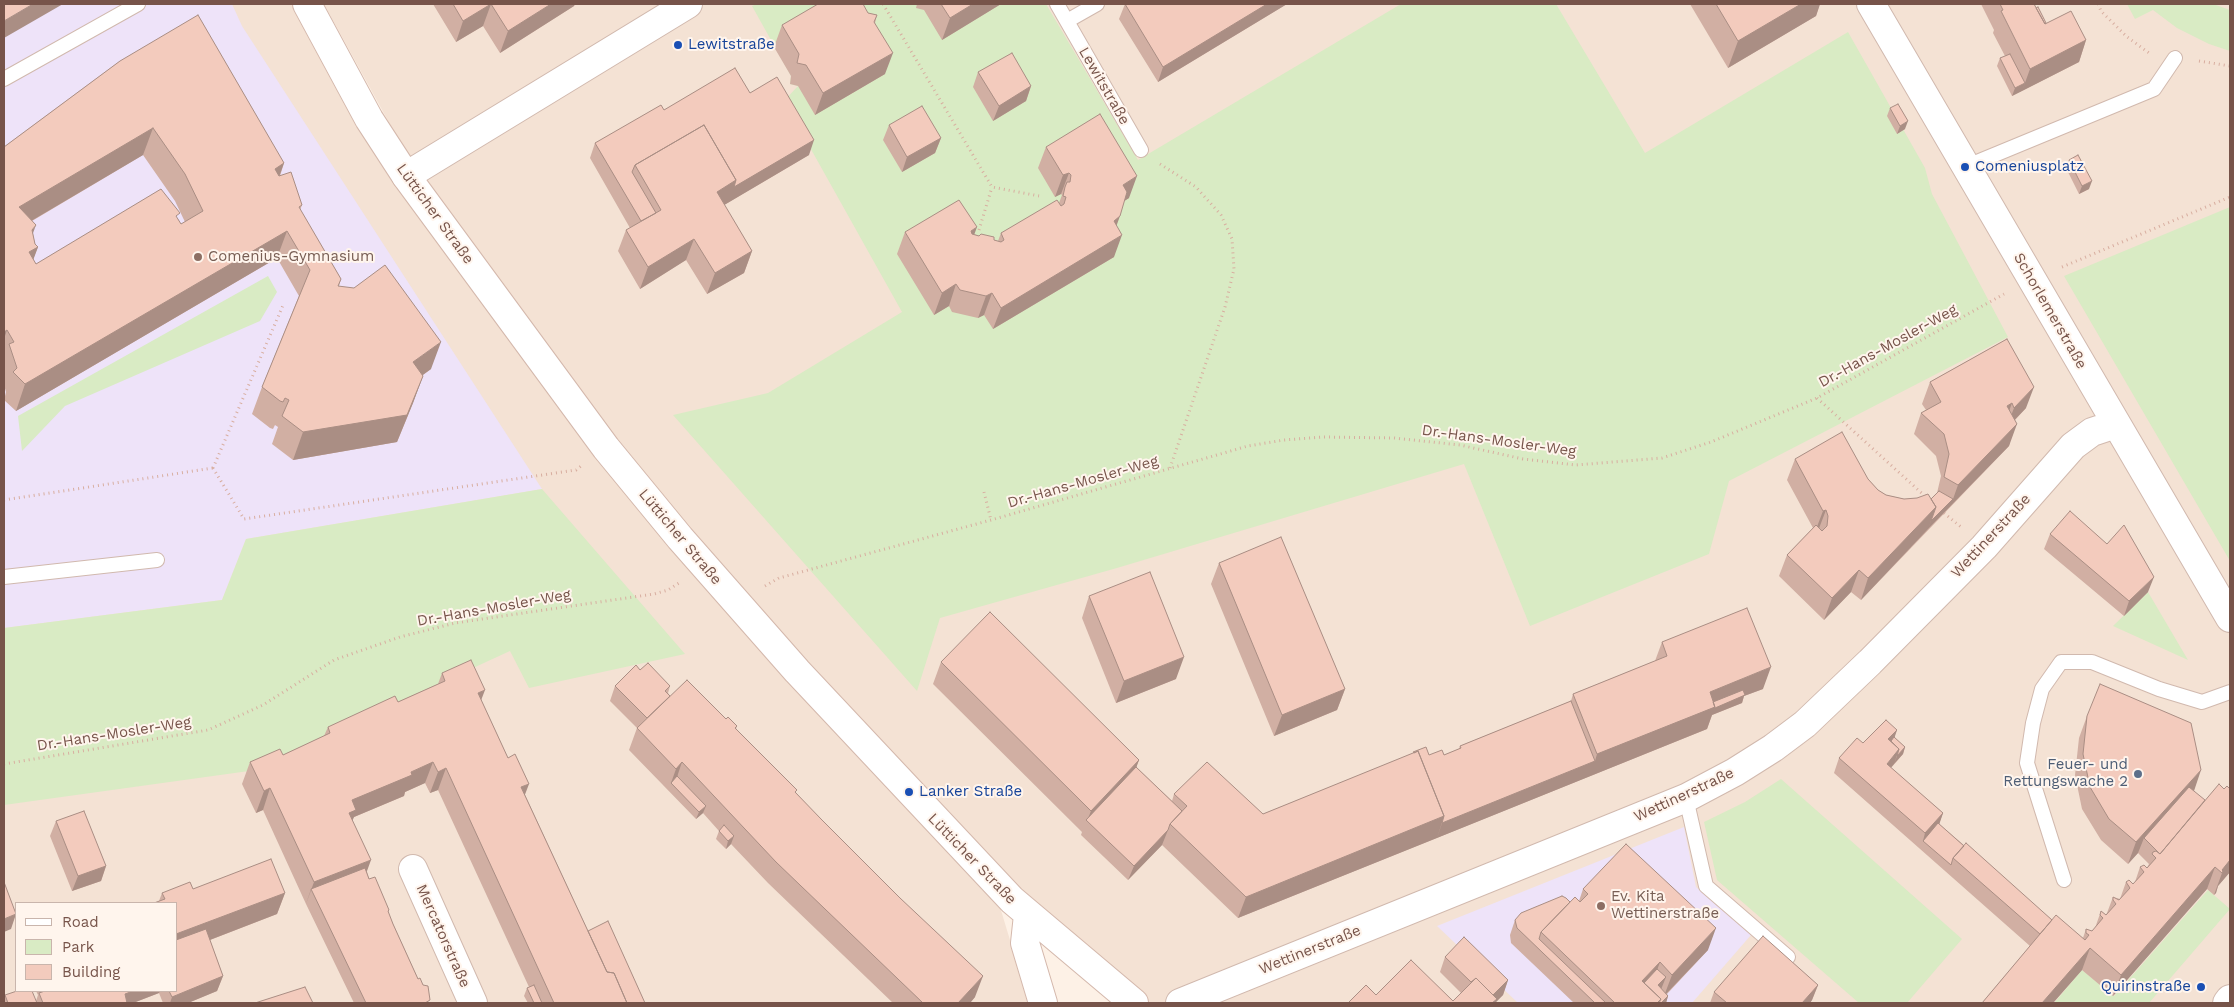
<!DOCTYPE html>
<meta charset="utf-8">
<style>
body{margin:0}
#map{position:relative;width:2234px;height:1007px;overflow:hidden;background:#fdf1e6;font-family:"Work Sans",sans-serif}
canvas{display:block}
.frame{position:absolute;inset:0;border:5px solid #77544a;pointer-events:none}
.legend{position:absolute;left:15px;top:902px;width:162px;height:90px;box-sizing:border-box;background:#fff5ed;border:1px solid #c9b5ac;margin:0;padding:6px 9px;list-style:none;font-size:15px;color:#77544a}
.legend li{display:flex;align-items:center;gap:10px;height:25px}
.legend b{width:25px;border:1px solid #c9b5ac}
</style>
<div id="map">
<canvas width="2234" height="1007"></canvas>
<div class="frame"></div>
<ul class="legend">
<li><b style="height:6px;background:#fff"></b>Road</li>
<li><b style="height:14px;background:#d9ebc4"></b>Park</li>
<li><b style="height:14px;background:#f3cbbd"></b>Building</li>
</ul>
</div>
<script>
const ctx = document.querySelector('canvas').getContext('2d');
ctx.lineJoin = 'round';
function fill(path, color) {
  ctx.fillStyle = color;
  ctx.fill(path, 'evenodd');
}
function poly(rows) {
  const path = new Path2D();
  for (const r of rows) {
    path.moveTo(r[0], r[1]);
    for (let i = 2; i < r.length; i += 2) path.lineTo(r[i], r[i + 1]);
  }
  return path;
}
function stroke(path, color, width, dash) {
  ctx.strokeStyle = color;
  ctx.lineWidth = width;
  ctx.lineCap = dash ? 'butt' : 'round';
  ctx.setLineDash(dash || []);
  ctx.stroke(path);
}
function drawText(font, color, halo, rows, align = 'center') {
  ctx.font = font + ' "Work Sans",sans-serif';
  ctx.lineWidth = 4;
  ctx.setLineDash([]);
  ctx.textBaseline = 'middle';
  ctx.strokeStyle = halo;
  ctx.fillStyle = color;
  for (const [text, x, y, turn = 0] of rows) {
    ctx.save();
    ctx.translate(x, y);
    ctx.rotate((+turn || 0) * Math.PI / 180);
    ctx.textAlign = isNaN(turn) ? turn : align;
    if (halo) ctx.strokeText(text, 0, 0);
    ctx.fillText(text, 0, 0);
    ctx.restore();
  }
}
const residential = poly([
 [4,4,301,4,395,176,717,602,1000,907,1029,1003,4,1003],
 [16,903,176,903,176,991,16,991],
 [324,4,2230,4,2230,1003,1142,1003,1055,926,746,602,620,455,415,170]
]);
const education = poly([
 [4,4,232,4,242,26,542,489,246,539,222,600,4,628],
 [1684,827,1696,887,1751,935,1692,1003,1518,1003,1437,926]
]);
const green = poly([
 [757,4,1046,4,1138,160,1401,4,1556,4,1645,153,1848,32,1925,168,1932,194,2008,337,1729,481,1709,554,1530,626,1464,464,1117,568,940,618,917,691,673,415,768,393,902,312,784,101,798,86,790,84,791,76,752,6],
 [2127,4,2213,4,2230,10,2230,51,2209,44,2177,28,2153,10,2135,19],
 [2230,207,2230,561,2064,276],
 [268,276,277,292,260,321,65,406,22,451,18,416],
 [542,489,685,654,529,688,510,651,249,771,4,805,4,628,222,600,246,539],
 [2148,592,2188,660,2113,626],
 [1781,779,1962,939,1907,1003,1859,1003,1717,880,1704,822,1745,802],
 [2208,890,2230,909,2149,1003,2054,1003,2082,970,2114,996]
]);
const path = poly([
 [883,4,992,187,1039,196],
 [2098,4,2101,11,2126,36,2149,53],
 [2199,61,2230,66],
 [1160,164,1196,187,1221,215,1232,239,1234,269,1225,307,1170,468],
 [979,230,992,187],
 [2062,267,2230,197],
 [1817,398,1926,497],
 [213,468,244,519,576,470,581,466],
 [213,468,284,303],
 [984,492,991,520],
 [4,500,213,468],
 [1944,513,1961,527],
 [765,586,779,578,991,520,1248,446,1284,440,1323,437,1394,438,1460,445,1523,459,1576,465,1662,458,1711,442,1817,398,2004,294],
 [4,764,208,730,263,705,334,660,400,637,455,623,654,594,668,590,679,583]
]);
const service = poly([
 [1057,4,1141,150],
 [1067,21,1097,4],
 [4,79,138,4],
 [1965,167,2154,89,2175,58],
 [4,577,157,560],
 [1686,798,1706,886,1788,957],
 [2064,880,2027,763,2033,723,2042,689,2061,662,2092,662,2159,689,2202,702,2230,692]
]);
const minor = poly([
 [1871,4,2230,618],
 [406,176,688,4],
 [413,869,473,1003],
 [1180,1003,1686,798,1735,772,1773,748,1805,724,1870,662,1984,547,2073,446,2092,432,2116,424],
 [2227,1003,2230,999]
]);
const secondary = poly([
 [307,4,369,119,406,176,606,448,680,538,797,671,1012,900,1134,1003],
 [1028,915,1025,943,1043,1003]
]);
const wall = poly([
 [433,4,575,4,574,6,500,53,483,26,456,42],
 [917,4,1001,4,942,40,924,10,916,8],
 [1125,4,1287,4,1158,82,1119,19],
 [1690,4,1820,4,1816,16,1728,68],
 [1981,4,2034,4,2046,23,2086,40,2079,62,2012,96,1997,66,2000,58,2005,56,1993,33,1994,30],
 [868,13,877,15,875,23,885,74,815,115,798,86,790,84,791,76,774,47,782,25],
 [120,61,284,163,280,176,302,205,300,210,341,279,339,286,431,369,423,375,413,403,397,442,293,460,272,444,278,427,275,425,273,429,270,428,252,414,262,387,299,296,277,258,16,411,4,400,6,392,4,385,4,147],
 [143,155,175,201,185,222,181,224,178,219,36,264,33,259,38,247,35,244,33,234,32,221],
 [978,72,1031,86,1026,101,993,121,973,87],
 [750,93,809,155,724,205,752,251,744,273,707,294,686,260,640,289,618,251,626,230,630,228,590,158,595,143,664,110],
 [1890,108,1905,129,1897,134,1887,116],
 [889,125,941,138,935,153,902,172,883,140],
 [1046,147,1129,198,1124,201,1116,226,1114,257,993,329,984,315,978,318,952,312,949,306,934,315,897,254,905,232,974,234,979,236,998,241,1001,233,1059,203,1062,195,1061,194,1055,197,1038,168],
 [2069,160,2089,189,2079,194,2066,168],
 [2007,339,2026,408,2015,420,2009,446,1861,600,1851,592,1824,620,1779,576,1787,555,1813,528,1787,480,1795,459,1868,479,1878,490,1886,495,1904,499,1931,499,1937,493,1941,476,1936,456,1914,434,1921,413,1926,410,1922,404,1930,382],
 [2050,534,2148,592,2124,616,2044,549],
 [1219,563,1345,689,1337,710,1274,736,1211,584],
 [1089,596,1176,679,1116,703,1082,618],
 [1662,642,1763,689,1744,696,1742,703,1712,715,1707,729,1238,918,1162,845,1128,880,1081,835,1082,832,933,684,941,662,1139,760,1136,767,1172,801,1174,794,1263,814,1413,754,1413,752,1429,755,1444,755,1459,749,1460,746,1571,701,1573,694,1655,661],
 [640,670,670,686,668,693,670,696,726,719,737,726,736,729,796,793,975,997,970,1003,893,1003,768,883,731,844,726,849,716,839,719,831,703,813,696,819,629,750,637,728,610,701,615,686],
 [442,673,481,700,588,931,645,1003,528,1003,524,996,527,988,529,987,438,790,430,793,425,783,405,792,404,796,354,817,352,820,369,879,389,910,388,913,429,1003,354,1003,306,904,263,810,256,813,242,784,250,762,283,755,324,736,328,727,398,702,438,684],
 [2087,716,2194,791,2230,872,2218,886,2216,893,2214,895,2207,889,2113,996,2082,970,2053,1003,1982,1003,2030,946,1834,773,1839,758,1863,743,1897,730,1894,737,1905,747,1903,754,1891,768,1943,813,1939,824,2052,920,2083,938,2086,929,2092,931,2095,928,2101,911,2106,915,2107,913,2113,897,2120,899,2126,882,2133,884,2135,882,2140,867,2147,868,2149,864,2138,853,2128,864,2101,840,2082,809,2075,775,2079,738],
 [56,821,106,866,101,881,72,891,50,836],
 [193,889,285,893,277,914,210,940,223,976,217,991,188,1003,163,1003,159,993,133,1003,4,1003,4,999,5,995,36,1001,38,995,36,991,176,991,159,901,162,893],
 [1583,889,1708,950,1667,994,1668,996,1666,1003,1574,1003,1511,943,1510,935,1515,920,1570,902,1579,901],
 [1445,957,1508,980,1503,995,1495,1003,1348,1003,1453,1001,1461,993,1440,972],
 [1818,985,1812,1000,1810,1003,1710,1003,1714,992]
]);
const shadedWall = poly([
 [33,4,63,4,4,38,4,21],
 [491,4,483,26,456,42,463,21],
 [551,4,575,4,574,6,500,53,508,31],
 [973,4,1001,4,942,40,950,18],
 [1267,4,1287,4,1158,82,1163,67],
 [1801,4,1820,4,1816,16,1728,68,1738,41],
 [2086,40,2079,62,2022,91,2030,69],
 [893,53,885,74,815,115,823,93],
 [2025,83,2022,91,2012,96,2015,88],
 [1031,86,1026,101,993,121,999,106],
 [1908,121,1905,129,1897,134,1900,126],
 [153,128,143,155,9,234,19,207],
 [941,138,935,153,902,172,907,157],
 [814,140,809,155,709,214,717,192,736,180],
 [284,163,274,191,275,169],
 [1069,173,1061,194,1055,197,1063,175],
 [1137,176,1129,198,1115,207,1123,185],
 [2092,181,2089,189,2079,194,2082,186],
 [1120,216,1112,238,1114,221],
 [36,225,26,252,32,230],
 [977,227,969,249,971,231],
 [287,231,277,258,16,411,25,384],
 [1122,235,1114,257,993,329,1001,308],
 [694,239,686,260,640,289,648,267],
 [38,247,28,274,29,252],
 [752,251,744,273,707,294,715,273],
 [956,284,949,306,934,315,942,293],
 [992,293,984,315,978,318,986,296],
 [7,330,4,339,4,332],
 [441,342,431,369,403,389,413,362],
 [423,376,413,403,397,442,293,460,303,432],
 [2034,387,2026,408,2006,429,2014,408],
 [2012,403,2004,425,2007,406],
 [2017,424,2009,446,1928,529,1931,521,1953,499,1958,485],
 [1936,507,1928,529,1861,600,1868,578],
 [1826,510,1818,531,1815,532,1823,511],
 [1859,570,1851,592,1824,620,1832,598],
 [2154,577,2148,592,2124,616,2129,601],
 [1184,657,1176,679,1116,703,1124,681],
 [1771,667,1763,689,1744,696,1742,703,1712,715,1707,729,1437,838,1442,823,1595,761,1597,754,1710,692],
 [1345,689,1337,710,1274,736,1282,715],
 [485,690,477,711,478,693],
 [1897,730,1892,745,1888,739],
 [1905,747,1903,754,1894,764,1897,756],
 [1899,749,1894,764,1881,779,1887,764],
 [1139,760,1131,782,1087,821,1091,811],
 [433,762,425,783,405,792,404,796,354,817,348,831,341,835,352,800],
 [682,762,675,783,671,783,676,769],
 [446,768,438,790,430,793,438,772],
 [2201,770,2194,791,2144,838,2138,853,2128,864,2136,842],
 [529,784,521,805,521,787],
 [270,788,263,810,256,813,264,791],
 [706,806,703,813,696,819,699,812],
 [1943,813,1938,828,1923,841,1925,833],
 [1444,816,1437,838,1238,918,1246,897],
 [1168,830,1162,845,1128,880,1134,866],
 [734,836,731,844,726,849,728,841],
 [2230,858,2230,872,2218,886,2216,893,2214,895,2222,873,2222,870],
 [371,860,363,882,311,889,306,904,314,882],
 [106,866,101,881,72,891,78,876],
 [2215,867,2207,889,2113,996,2121,975],
 [285,893,277,914,176,953,176,934],
 [16,914,11,929,4,932,4,919],
 [1716,928,1708,950,1664,996,1672,975],
 [2090,948,2082,970,2053,1003,2042,1003],
 [1660,962,1652,984,1644,992,1642,981],
 [223,976,217,991,188,1003,170,1003,172,997],
 [983,976,975,997,970,1003,958,1003],
 [1666,977,1660,992,1658,985],
 [1508,980,1503,995,1495,1003,1487,1003,1489,999],
 [1818,985,1812,1000,1810,1003,1802,1003],
 [133,991,160,991,159,993,133,1003,122,1003,125,994],
 [1668,996,1666,1003,1661,1003]
]);
const building = poly([
 [4,4,33,4,4,21,4,4],
 [453,4,551,4,508,31,491,4,463,21,453,4],
 [818,4,863,4,868,13,877,15,874,22,893,53,823,93,806,65,797,63,799,54,782,25,818,4],
 [941,4,973,4,950,18,941,4],
 [1125,4,1267,4,1163,67,1125,4],
 [1716,4,1801,4,1738,41,1716,4],
 [2000,4,2034,4,2045,24,2071,11,2086,40,2030,69,2001,11,2003,10,2000,4],
 [2038,7,2046,23,2045,24,2036,8,2038,7],
 [198,15,284,163,275,169,279,176,291,172,302,205,299,207,341,279,338,286,354,288,385,265,441,342,413,362,423,376,407,415,303,432,282,416,289,400,285,398,283,402,280,401,262,387,310,270,287,231,25,384,13,372,17,368,9,344,14,342,7,330,4,332,4,147,120,61,198,15],
 [153,128,185,174,203,211,181,224,176,216,180,213,161,189,36,264,29,252,38,247,35,244,32,230,36,225,19,207,153,128],
 [1012,53,1031,86,999,106,978,72,1012,53],
 [2010,54,2025,83,2015,88,2000,58,2010,54],
 [735,68,750,93,777,77,814,140,734,187,736,180,704,125,635,165,632,172,656,213,641,221,595,143,661,105,664,110,735,68],
 [1898,104,1908,121,1900,126,1890,108,1898,104],
 [922,106,941,138,907,157,889,125,922,106],
 [1100,114,1137,176,1123,185,1127,192,1120,216,1114,221,1122,235,1001,308,992,293,986,296,960,290,956,284,942,293,905,232,959,200,977,227,971,231,972,234,979,236,981,234,994,237,994,240,1001,242,1004,240,1001,233,1057,200,1061,206,1064,204,1066,197,1063,196,1065,187,1067,182,1070,182,1071,175,1069,173,1063,175,1046,147,1100,114],
 [704,125,736,180,717,192,752,251,715,273,694,239,648,267,626,230,661,210,635,165,704,125],
 [2078,155,2092,181,2082,186,2069,160,2078,155],
 [2007,339,2034,387,2014,408,2012,403,2007,406,2017,424,1958,485,1944,477,1949,454,1944,434,1921,413,1941,402,1930,382,2007,339],
 [1842,432,1868,479,1878,490,1886,495,1904,499,1917,498,1928,494,1936,507,1868,578,1859,570,1832,598,1787,555,1816,525,1822,531,1827,526,1828,516,1826,510,1823,511,1795,459,1842,432],
 [1939,491,1953,499,1931,521,1936,507,1931,499,1939,491],
 [2070,511,2107,544,2124,525,2154,577,2129,601,2050,534,2070,511],
 [1281,537,1345,689,1282,715,1219,563,1281,537],
 [1150,572,1184,657,1124,681,1089,596,1150,572],
 [1747,608,1771,667,1710,692,1715,707,1597,754,1573,694,1667,656,1662,642,1747,608],
 [990,612,1139,760,1091,811,941,662,990,612],
 [471,660,485,690,478,693,508,758,515,754,529,784,521,787,607,972,614,973,627,1003,554,1003,446,768,438,772,433,762,411,772,412,775,352,800,356,810,349,813,371,860,314,882,270,788,264,791,250,762,280,749,283,755,330,733,328,727,395,696,398,702,445,681,442,673,471,660],
 [648,663,670,686,665,691,670,696,647,718,615,686,636,665,640,670,648,663],
 [687,680,726,719,728,717,737,726,735,728,797,790,795,792,821,819,900,898,983,976,958,1003,923,1003,776,862,682,762,676,769,637,728,687,680],
 [2100,684,2191,723,2201,770,2136,842,2109,819,2090,787,2083,754,2087,716,2100,684],
 [1743,690,1745,695,1715,708,1713,702,1743,690],
 [1571,701,1595,761,1442,823,1444,816,1418,751,1414,753,1413,752,1426,747,1429,755,1442,750,1444,755,1461,748,1460,746,1571,701],
 [1886,720,1897,730,1888,739,1899,749,1887,764,1943,813,1925,833,1839,758,1857,738,1863,743,1886,720],
 [1894,737,1905,747,1897,756,1899,749,1891,741,1894,737],
 [1418,751,1444,816,1246,897,1170,824,1187,806,1174,794,1207,762,1263,814,1418,751],
 [1136,767,1182,811,1170,824,1168,830,1134,866,1086,820,1136,767],
 [677,776,706,806,699,812,671,783,677,776],
 [2219,784,2224,789,2227,786,2230,789,2230,860,2222,870,2223,871,2222,873,2215,867,2121,975,2090,948,2042,1003,1982,1003,2056,915,2085,940,2089,935,2086,933,2086,929,2092,931,2103,918,2100,915,2101,911,2106,915,2116,904,2113,900,2113,897,2119,900,2130,888,2126,882,2129,880,2133,884,2144,872,2140,867,2144,865,2147,868,2156,858,2152,854,2153,852,2156,851,2160,854,2219,784],
 [2189,787,2205,800,2160,854,2144,838,2189,787],
 [84,811,106,866,78,876,56,821,84,811],
 [1938,823,1964,846,1953,858,1951,865,1923,841,1938,823],
 [724,825,734,836,728,841,719,831,724,825],
 [1966,843,2052,920,2040,934,1953,858,1966,843],
 [1626,844,1716,928,1672,975,1660,962,1642,981,1661,999,1657,1003,1615,1003,1541,932,1575,897,1580,902,1588,894,1583,889,1626,844],
 [271,859,285,893,176,934,176,903,154,903,165,899,162,893,190,882,193,889,271,859],
 [365,868,369,879,375,877,389,910,388,911,393,924,418,979,420,978,423,985,428,986,430,1000,425,1003,365,1003,366,1003,311,889,365,868],
 [4,882,16,914,4,919,4,882],
 [1562,896,1566,898,1570,902,1541,932,1539,939,1606,1003,1595,1003,1517,928,1515,920,1521,913,1562,896],
 [608,921,645,1003,627,1003,614,973,607,972,588,931,608,921],
 [206,929,223,976,172,997,169,991,176,991,176,940,206,929],
 [1763,936,1818,985,1802,1003,1727,1003,1714,992,1763,936],
 [1464,937,1508,980,1493,995,1476,978,1471,982,1445,957,1464,937],
 [1411,960,1453,1001,1476,978,1497,999,1492,1003,1348,1003,1366,985,1376,995,1411,960],
 [1657,969,1666,977,1658,985,1668,996,1661,1003,1659,1003,1661,999,1644,983,1657,969],
 [534,985,542,1003,534,1003,527,988,534,985],
 [305,987,313,1003,255,1003,305,987],
 [17,991,32,991,37,1003,8,1003,5,995,17,991],
 [45,991,133,991,125,994,127,1003,43,1003,39,993,45,991]
]);
const markers = [
 [678,45,5,"#1a4fb4"],
 [1965,167,5,"#1a4fb4"],
 [198,257,5,"#8d6e63"],
 [2138,774,5,"#5c6f8a"],
 [909,792,5,"#1a4fb4"],
 [1601,906,5,"#8d6e63"],
 [2201,987,5,"#1a4fb4"]
];
const transitNames = [
 ["Lewitstraße",688,45],
 ["Comeniusplatz",1975,167],
 ["Lanker Straße",919,792],
 ["Quirinstraße",2191,987,"right"]
];
const streetNames = [
 ["Lewitstraße",1104,86,60],
 ["Lütticher Straße",435,214,54],
 ["Schorlemerstraße",2050,311,60],
 ["Dr.-Hans-Mosler-Weg",1888,346,-29],
 ["Dr.-Hans-Mosler-Weg",1499,441,8],
 ["Dr.-Hans-Mosler-Weg",1083,482,-16],
 ["Wettinerstraße",1991,536,-47],
 ["Lütticher Straße",680,537,50],
 ["Dr.-Hans-Mosler-Weg",494,608,-10],
 ["Dr.-Hans-Mosler-Weg",114,734,-9],
 ["Wettinerstraße",1684,795,-25],
 ["Lütticher Straße",972,859,46],
 ["Mercatorstraße",443,936,66],
 ["Wettinerstraße",1310,950,-22]
];
const educationNames = [
 ["Comenius-Gymnasium",208,257],
 ["Ev. Kita",1611,897],
 ["Wettinerstraße",1611,914]
];
const serviceNames = [
 ["Feuer- und",2128,765],
 ["Rettungswache 2",2128,782]
];
fill(residential, '#f4e2d4');
fill(education, '#eee3f9');
fill(green, '#d9ebc4');
stroke(service, '#d1b9ae', 16);
stroke(minor, '#d1b9ae', 30);
stroke(secondary, '#d4b8ac', 30);
stroke(path, '#d8aea0', 3, [1, 4]);
stroke(service, '#fff', 14);
stroke(minor, '#fff', 28);
stroke(secondary, '#fff', 28);
fill(wall, '#d1afa3');
fill(shadedWall, '#aa8e84');
fill(building, '#f3cbbd');
stroke(building, '#aa8e84', 1);
for (const [x, y, r, color] of markers) {
  const dot = new Path2D();
  dot.arc(x, y, r, 0, 2 * Math.PI);
  ctx.fillStyle = color;
  ctx.fill(dot);
  stroke(dot, '#fff5ed', 2);
}
drawText('15px', '#164399', '#fff5ed', transitNames, 'left');
drawText('15px', '#77544a', '#fff5ed', streetNames);
drawText('15px', '#785e54', '#fff5ed', educationNames, 'left');
drawText('15px', '#4e5e75', '#fff5ed', serviceNames, 'right');
</script>
